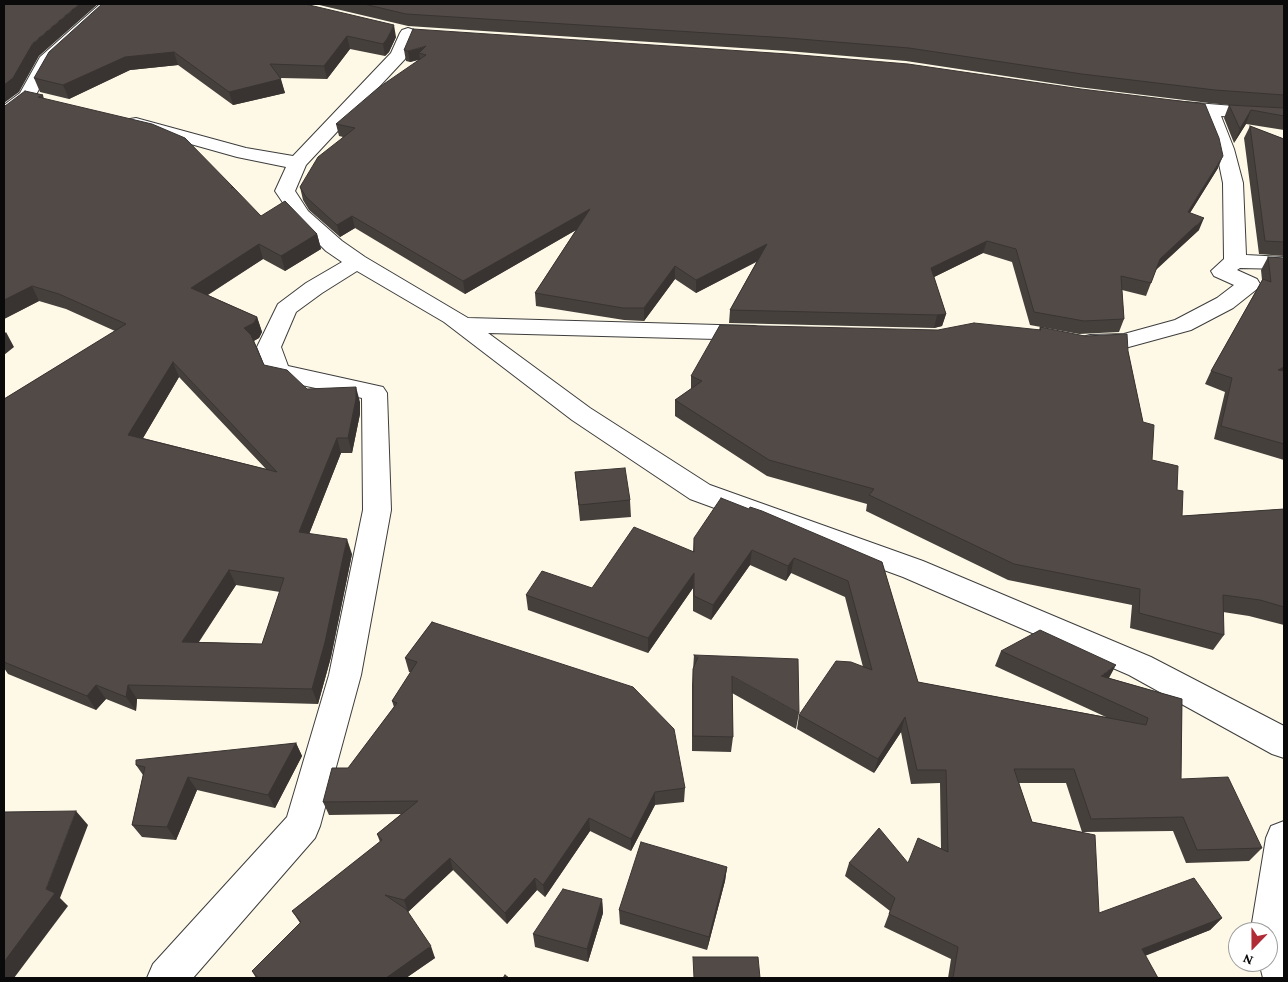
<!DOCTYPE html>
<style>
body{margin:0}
#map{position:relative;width:1288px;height:982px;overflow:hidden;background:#fef9e7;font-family:"Crimson Pro",serif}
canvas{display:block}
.frame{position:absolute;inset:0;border:5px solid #0a0a0a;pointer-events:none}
.north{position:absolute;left:1228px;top:922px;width:50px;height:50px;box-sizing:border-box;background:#fff;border:1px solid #9d9d9d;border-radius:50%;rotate:202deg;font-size:14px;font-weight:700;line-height:20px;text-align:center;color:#0a0a0a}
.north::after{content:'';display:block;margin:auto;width:18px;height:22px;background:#b02b36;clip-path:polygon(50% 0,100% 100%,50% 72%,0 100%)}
</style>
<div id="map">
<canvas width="1288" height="982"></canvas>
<div class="frame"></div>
<div class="north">N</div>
</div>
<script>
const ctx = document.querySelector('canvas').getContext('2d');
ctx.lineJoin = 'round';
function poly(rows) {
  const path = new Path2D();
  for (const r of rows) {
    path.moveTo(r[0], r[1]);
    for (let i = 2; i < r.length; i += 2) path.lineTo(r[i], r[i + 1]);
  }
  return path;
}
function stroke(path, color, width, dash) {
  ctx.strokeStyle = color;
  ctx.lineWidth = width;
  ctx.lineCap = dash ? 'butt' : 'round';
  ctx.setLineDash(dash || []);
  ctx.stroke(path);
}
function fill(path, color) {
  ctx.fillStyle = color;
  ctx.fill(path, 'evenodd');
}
const minor = poly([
 [100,4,117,4,53,64,33,100,10,118,4,119,4,105,20,93,40,57,100,4],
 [408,28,414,30,416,33,405,59,306,165,295,191,308,211,342,241,365,257,468,318,754,326,762,328,766,333,762,338,754,340,488,333,590,408,710,485,923,561,1151,657,1284,726,1284,758,1272,754,1129,675,903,577,690,499,572,420,444,322,357,271,322,293,296,312,281,347,288,366,374,385,383,387,387,393,391,510,361,675,320,826,315,838,193,978,147,978,153,964,287,817,329,675,363,510,362,398,269,378,257,347,278,304,306,283,342,262,326,251,294,219,275,191,286,167,237,157,130,127,127,123,130,119,136,118,246,148,293,156,391,53,400,33,402,30,408,28],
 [1171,101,1284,110,1284,120,1221,116,1234,149,1243,183,1246,255,1284,257,1284,269,1240,268,1237,270,1257,279,1260,284,1257,289,1233,308,1191,330,1125,348,1090,349,1082,347,1078,342,1082,337,1090,335,1124,334,1175,320,1217,298,1234,285,1214,276,1211,271,1224,259,1223,183,1216,149,1202,115,1165,110,1162,106,1165,102,1171,101],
 [1284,821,1284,978,1263,978,1259,962,1268,962,1268,932,1251,932,1251,929,1266,838,1271,826,1284,821]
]);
const wall = poly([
 [102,4,396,37,389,52,385,56,350,49,327,79,280,78,285,93,233,105,178,65,130,70,69,99,40,92,34,78],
 [315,4,1284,4,1284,130,1246,124,1234,143,1224,118,1229,105,1209,103,1078,87,906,61,787,51,408,26],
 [404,50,1218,168,1190,213,1199,230,1156,270,1146,296,1122,290,1124,319,1119,332,1079,334,1030,325,1012,262,983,253,934,277,946,314,942,326,934,328,729,323,730,310,757,261,696,293,675,279,644,321,624,320,536,306,535,293,576,230,465,294,355,228,340,237,309,210,303,200,300,187,343,137,339,136,336,124,419,60,410,62,406,61],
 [43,95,44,99,261,216,317,234,321,249,285,271,263,259,208,295,257,317,262,332,259,338,254,341,264,365,307,389,360,402,360,414,352,453,341,453,309,534,352,554,331,657,318,704,137,699,136,711,106,699,96,710,8,674,4,668,4,399,115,331,66,309,39,301,4,319,4,106],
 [179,377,266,469,143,438],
 [236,585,280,592,262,644,199,642],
 [1250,126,1284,139,1284,256,1259,254,1244,138],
 [1268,257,1284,258,1284,460,1214,439,1225,392,1205,384,1211,371,1262,280,1261,270],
 [1040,327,1128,351,1143,422,1152,460,1177,490,1182,516,1284,509,1284,625,1249,616,1223,612,1224,635,1213,650,1130,628,1132,605,1008,580,866,511,867,504,767,476,675,416,675,400,691,389,691,376,938,330,1039,330],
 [575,472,630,500,631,517,580,521],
 [694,538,882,562,918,682,1106,717,995,666,1001,651,1109,678,1182,699,1181,779,1262,848,1249,861,1186,863,1173,831,1083,832,1099,913,1222,918,1210,930,1145,956,1158,978,948,978,951,959,884,927,890,911,845,876,849,863,908,863,941,849,940,783,911,784,901,732,874,773,797,729,799,715,863,667,845,597,791,573,786,581,750,565,711,620,693,611,693,588,648,653,528,610,526,595,592,588,693,552],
 [1019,783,1066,783,1082,832,1032,822],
 [432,622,685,788,684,802,655,805,631,851,590,831,545,897,537,890,507,924,453,870,408,912,435,958,406,978,256,978,252,971,300,923,292,911,380,842,377,834,401,814,329,815,323,802,394,707,392,701,411,672,409,672,405,658],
 [694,655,799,713,796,729,732,693,733,737,731,752,692,751,692,685],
 [296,743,302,756,275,808,197,790,176,840,142,837,132,825,143,775,136,765],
 [727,867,725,881,707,950,620,924,619,910],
 [602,899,603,913,588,962,535,947,533,934]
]);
const shadedWall = poly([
 [79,4,98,4,39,56,19,92,4,103,4,85,33,43],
 [394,25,396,37,389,52,385,56,383,44],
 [347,36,350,49,327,79,324,66],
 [426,46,419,53,420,59,410,62,408,51],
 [174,52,178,65,130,70,69,99,63,85,125,57],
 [281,79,285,93,233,105,229,92],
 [1251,110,1246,124,1234,143,1240,129],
 [1223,156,1218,168,1183,224,1188,212],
 [590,209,590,222,465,294,463,281],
 [352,216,355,228,340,237,337,225],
 [1204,218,1199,230,1154,271,1160,259],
 [317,234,321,249,285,271,281,256],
 [987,241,983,253,928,280,931,268],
 [259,244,263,259,196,302,191,288],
 [767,244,766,257,696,293,696,280],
 [675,266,675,279,644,321,644,308],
 [32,286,39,301,4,319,4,300],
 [946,314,942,326,934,328,937,315],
 [257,317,262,332,259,338,249,343,244,328],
 [6,332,14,347,4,355,4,334],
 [173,362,179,377,136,450,128,435],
 [1284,367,1284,376,1278,370],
 [356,387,360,402,360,414,352,453,348,438],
 [337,438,341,453,304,547,299,532],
 [347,539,352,554,331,657,318,704,312,689],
 [752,550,750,565,711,620,713,605],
 [794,558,791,573,786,581,788,566],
 [229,570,236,585,189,656,182,642],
 [694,573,693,588,648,653,648,638],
 [1116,665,1108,680,1101,676],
 [96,685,106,699,96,710,87,696],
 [128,685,137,699,136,711,126,697],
 [905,717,901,732,874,773,878,759],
 [296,743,302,756,275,808,268,795],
 [188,777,197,790,176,840,167,827],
 [655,792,655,805,631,851,631,839],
 [76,811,88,825,60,898,68,906,14,978,4,978,4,962,46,889],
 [589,818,590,831,545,897,543,885],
 [450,858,453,870,408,912,404,900],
 [727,867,725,881,707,950,709,937],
 [535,878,537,890,507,924,505,913],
 [602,899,603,913,588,962,587,949],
 [1222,918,1210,930,1131,961,1142,949],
 [431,946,435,958,406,978,386,978]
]);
const building = poly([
 [4,4,79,4,33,43,13,78,4,85,4,4],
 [102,4,305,4,394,25,387,39,383,44,347,36,324,66,270,64,281,79,229,92,174,52,125,57,63,85,34,78,49,52,102,4],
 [364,4,1284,4,1284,95,1215,90,1082,74,909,48,788,38,406,14,364,4],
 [413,29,788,54,908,64,1081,89,1205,104,1219,138,1223,156,1188,212,1204,218,1160,259,1151,283,1121,276,1124,319,1084,321,1034,312,1016,249,987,241,931,268,946,314,937,315,730,310,767,244,696,280,675,266,644,308,623,308,535,293,590,209,463,281,352,216,337,225,306,197,300,187,318,157,355,128,336,124,378,88,426,55,419,53,426,46,408,51,404,50,413,29],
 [25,91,43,95,38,97,152,124,185,138,233,187,231,188,233,187,261,216,285,201,317,234,281,256,259,244,191,288,257,317,254,323,244,328,251,335,264,365,287,370,307,389,356,387,356,399,348,438,337,438,299,532,347,539,325,642,312,689,128,685,126,697,96,685,87,696,4,662,4,399,126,324,59,294,32,286,4,300,4,106,5,106,25,91],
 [173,362,277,472,128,435,173,362],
 [229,570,284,578,262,644,182,642,229,570],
 [1229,105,1284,108,1284,116,1251,110,1240,129,1229,105],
 [1250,126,1284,139,1284,242,1265,241,1250,126],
 [1268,257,1284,258,1284,367,1278,370,1284,371,1284,444,1221,426,1232,378,1211,371,1263,279,1271,282,1268,257],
 [974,323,1041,330,1040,327,1085,336,1127,334,1128,351,1143,422,1154,425,1152,460,1178,466,1177,490,1183,491,1182,516,1284,509,1284,607,1260,600,1223,595,1224,635,1139,613,1140,589,1014,564,869,495,874,489,769,460,675,400,702,381,691,376,720,325,938,330,974,323],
 [625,468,630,500,579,505,575,472,625,468],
 [721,498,749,509,750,507,762,511,882,562,918,682,1146,725,1148,718,1001,651,1040,630,1116,665,1101,676,1182,699,1181,779,1228,777,1262,848,1197,850,1183,817,1091,819,1074,769,1014,769,1032,822,1095,835,1099,913,1194,878,1222,918,1142,949,1158,978,953,978,958,947,889,914,895,898,849,863,879,828,908,863,918,838,948,852,946,770,917,770,905,717,878,759,799,715,836,661,851,662,872,670,848,581,794,558,788,566,752,550,713,605,694,596,694,573,648,638,526,595,542,571,592,588,634,527,694,552,694,538,721,498],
 [432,622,633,687,674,729,685,788,655,792,631,839,589,818,543,885,535,878,505,913,450,858,404,900,385,895,406,909,431,946,386,978,258,978,252,971,301,922,292,911,382,840,377,834,418,801,323,802,332,768,348,768,397,703,392,701,417,662,405,658,432,622],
 [694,655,798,659,799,713,732,676,733,737,693,736,693,669,698,657,694,655],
 [296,743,268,795,188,777,167,827,132,825,145,767,136,765,136,760,296,743],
 [76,811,46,889,55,893,4,962,4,812,76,811],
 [641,842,727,867,709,937,619,910,641,842],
 [563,889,602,899,587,949,533,934,563,889],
 [693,957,758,957,760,978,694,978,693,957],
 [505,975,509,978,503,978,505,975]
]);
stroke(minor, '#3d3d3d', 2);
fill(minor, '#fff');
fill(wall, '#46403d');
fill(shadedWall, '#393432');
fill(building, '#514a47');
stroke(building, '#393432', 1);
</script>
